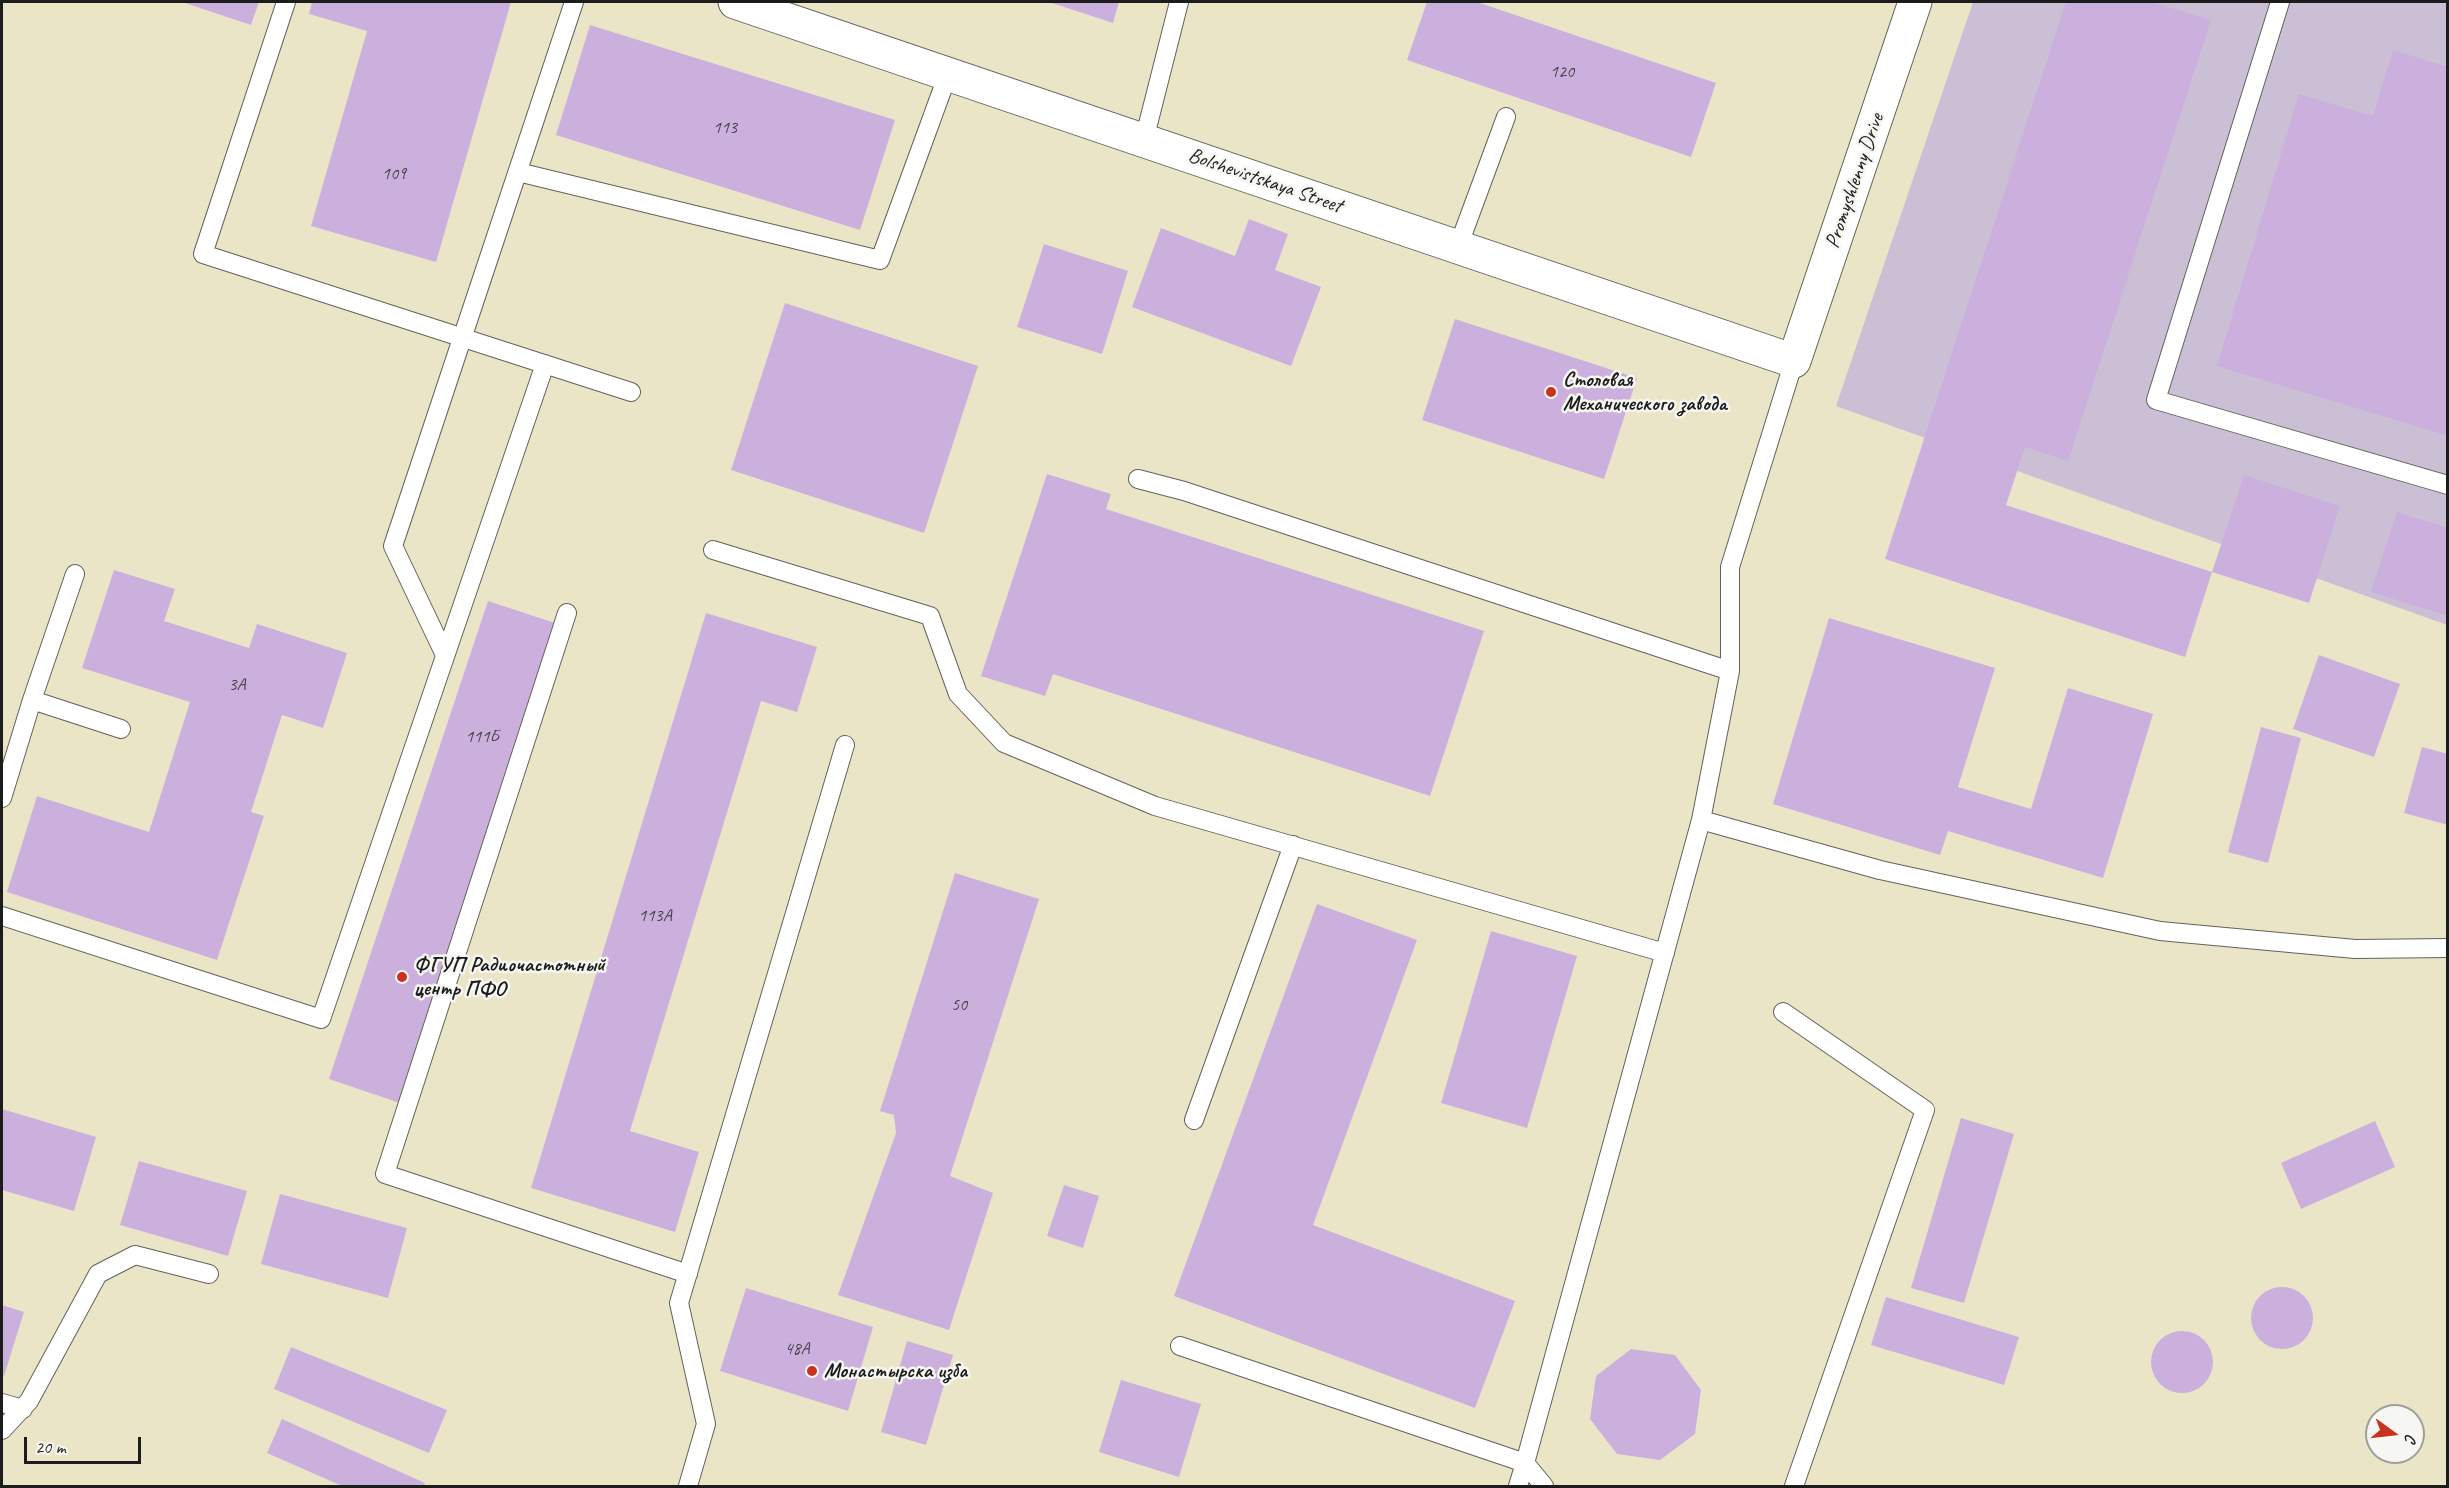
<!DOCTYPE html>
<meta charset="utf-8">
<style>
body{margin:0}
#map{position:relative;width:2449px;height:1488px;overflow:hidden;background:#ebe5c8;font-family:Caveat,sans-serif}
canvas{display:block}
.frame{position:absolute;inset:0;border:3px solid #1c1c1c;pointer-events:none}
.north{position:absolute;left:2365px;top:1404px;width:60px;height:60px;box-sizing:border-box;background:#f6f6f2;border:2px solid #9f9f9c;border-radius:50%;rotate:105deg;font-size:16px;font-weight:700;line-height:24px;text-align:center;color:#1c1c1c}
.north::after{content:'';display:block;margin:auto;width:21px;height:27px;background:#c8321e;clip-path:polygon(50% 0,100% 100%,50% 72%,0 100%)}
.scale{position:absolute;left:24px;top:1437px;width:117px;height:27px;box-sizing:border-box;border:3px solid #1c1c1c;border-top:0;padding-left:8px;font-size:18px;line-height:21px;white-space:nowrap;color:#1c1c1c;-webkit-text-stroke:4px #f6f6f2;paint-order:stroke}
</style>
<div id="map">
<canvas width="2449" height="1488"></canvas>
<div class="frame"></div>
<div class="north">С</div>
<div class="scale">20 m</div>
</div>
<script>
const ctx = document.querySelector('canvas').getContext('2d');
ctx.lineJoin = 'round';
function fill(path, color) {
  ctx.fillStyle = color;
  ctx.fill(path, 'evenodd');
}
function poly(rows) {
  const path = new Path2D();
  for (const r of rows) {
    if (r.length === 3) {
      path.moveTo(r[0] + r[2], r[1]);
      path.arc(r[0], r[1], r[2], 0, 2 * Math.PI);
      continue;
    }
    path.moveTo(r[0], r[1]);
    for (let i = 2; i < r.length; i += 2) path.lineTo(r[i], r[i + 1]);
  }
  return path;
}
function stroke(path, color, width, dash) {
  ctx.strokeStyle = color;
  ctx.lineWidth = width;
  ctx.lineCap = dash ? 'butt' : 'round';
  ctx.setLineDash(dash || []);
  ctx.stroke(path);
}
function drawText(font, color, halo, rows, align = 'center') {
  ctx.font = font + ' Caveat,sans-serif';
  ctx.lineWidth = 5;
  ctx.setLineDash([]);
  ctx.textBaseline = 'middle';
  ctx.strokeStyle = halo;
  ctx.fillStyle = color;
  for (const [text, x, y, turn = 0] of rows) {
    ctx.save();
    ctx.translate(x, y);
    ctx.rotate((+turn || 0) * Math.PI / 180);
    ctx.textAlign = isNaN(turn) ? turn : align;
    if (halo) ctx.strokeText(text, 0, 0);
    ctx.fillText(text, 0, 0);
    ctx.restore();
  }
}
const industrial = poly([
 [1973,2,2447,2,2447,625,1836,406]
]);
const building = poly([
 [182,2,259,2,251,25],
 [312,2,511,2,436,262,311,226,367,31,309,14],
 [1049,2,1119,2,1113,23],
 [1427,2,1477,2,1716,83,1691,157,1407,60],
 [2066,2,2152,2,2211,20,2068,461,2025,447,2006,505,2212,572,2244,475,2340,506,2309,603,2212,572,2185,657,1885,559],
 [590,25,895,120,860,230,556,135],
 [2393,50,2448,67,2448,436,2217,366,2299,94,2373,116],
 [1249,219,1288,234,1275,270,1321,287,1291,366,1132,307,1161,228,1235,256],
 [1044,244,1128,271,1102,354,1017,327],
 [785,303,978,366,924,533,731,470],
 [1455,319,1637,378,1604,479,1422,420],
 [1047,474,1111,494,1106,509,1484,631,1430,796,1053,674,1045,696,981,676],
 [2397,512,2448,528,2448,616,2371,592],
 [114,570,175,589,164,621,249,648,257,624,347,653,323,728,282,715,251,812,264,816,217,960,7,892,37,796,149,832,190,702,82,668],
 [488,601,558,624,400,1103,329,1079],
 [706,613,817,647,797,712,761,701,630,1131,699,1152,675,1232,531,1188],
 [1829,618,1995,668,1958,787,2031,809,2068,688,2153,714,2103,878,1948,831,1940,855,1773,804],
 [2319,655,2400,684,2374,757,2293,729],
 [2261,727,2301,738,2268,863,2228,852],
 [2422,747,2448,754,2448,825,2404,813],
 [955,873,1039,899,950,1176,993,1193,949,1330,838,1295,896,1133,894,1115,880,1111],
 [1317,904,1417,940,1313,1225,1515,1301,1475,1408,1174,1296],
 [1491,931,1577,956,1527,1128,1441,1103],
 [2,1109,96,1137,74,1211,2,1190],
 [1961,1118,2014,1134,1964,1303,1911,1288],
 [2375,1121,2395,1167,2301,1209,2281,1163],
 [139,1161,247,1191,228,1256,120,1225],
 [1064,1185,1099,1196,1083,1248,1047,1236],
 [280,1194,407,1228,388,1298,261,1264],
 [2282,1318,31],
 [746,1288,873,1327,848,1411,720,1371],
 [1886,1297,2019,1337,2004,1385,1871,1345],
 [2,1305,24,1312,4,1376,2,1375],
 [2182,1362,31],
 [907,1341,953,1355,926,1445,881,1432],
 [291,1347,447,1410,429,1453,274,1389],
 [1631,1349,1675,1355,1701,1390,1695,1434,1660,1460,1617,1454,1590,1419,1596,1376],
 [1121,1380,1201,1404,1179,1477,1099,1452],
 [282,1419,425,1483,424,1486,342,1486,267,1453]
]);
const lane = poly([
 [286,2,203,254,631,392],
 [2280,2,2156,400,2448,485],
 [1144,140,1179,2],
 [518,172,880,260,948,74],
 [1458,247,1506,117],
 [1138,479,1184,491,1730,671],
 [713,550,930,616,958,694,1004,743,1155,806,1665,953],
 [567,613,385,1174,688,1274],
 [445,655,393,546,574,2],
 [32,700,75,574],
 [2,798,32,700,121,729],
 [1701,820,1880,870,2160,931,2355,949,2448,948],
 [2,916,321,1019,545,364],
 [1783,1012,1925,1110,1794,1486],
 [1194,1120,1293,845],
 [1180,1346,1525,1463,1701,820,1730,671,1730,567,1794,361],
 [2,1403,23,1409],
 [2,1430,29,1401,98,1274,135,1255,209,1274],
 [688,1486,706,1424,679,1303,845,745],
 [1518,1486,1525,1463,1544,1486]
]);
const street = poly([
 [735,2,1794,361,1915,2]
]);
const markers = [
 [1551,392,6,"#c8321e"],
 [402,977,6,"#c8321e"],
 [812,1371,6,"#c8321e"]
];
const numberNames = [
 ["120",1562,72],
 ["113",725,128],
 ["109",394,174],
 ["3А",237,685],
 ["111Б",482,737],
 ["113А",655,916],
 ["50",959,1005],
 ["48А",797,1349]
];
const streetNames = [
 ["Bolshevistskaya Street",1265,181,19],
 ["Promyshlenny Drive",1855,181,-71]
];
const poiNames = [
 ["Столовая",1563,380],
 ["Механического завода",1563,404],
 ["ФГУП Радиочастотный",414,965],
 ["центр ПФО",414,989],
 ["Монастырска изба",824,1371]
];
fill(industrial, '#cbbfd5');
fill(building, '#cbb0de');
stroke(lane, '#646258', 20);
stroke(street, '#646258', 35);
stroke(lane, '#fff', 18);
stroke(street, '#fff', 33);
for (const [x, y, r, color] of markers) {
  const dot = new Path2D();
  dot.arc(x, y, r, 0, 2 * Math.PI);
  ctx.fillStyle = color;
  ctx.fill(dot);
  stroke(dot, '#f6f6f2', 2);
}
drawText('18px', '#48414c', null, numberNames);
drawText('21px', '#1c1c1c', '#f6f6f2', streetNames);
drawText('bold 21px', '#1c1c1c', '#f6f6f2', poiNames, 'left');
</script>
